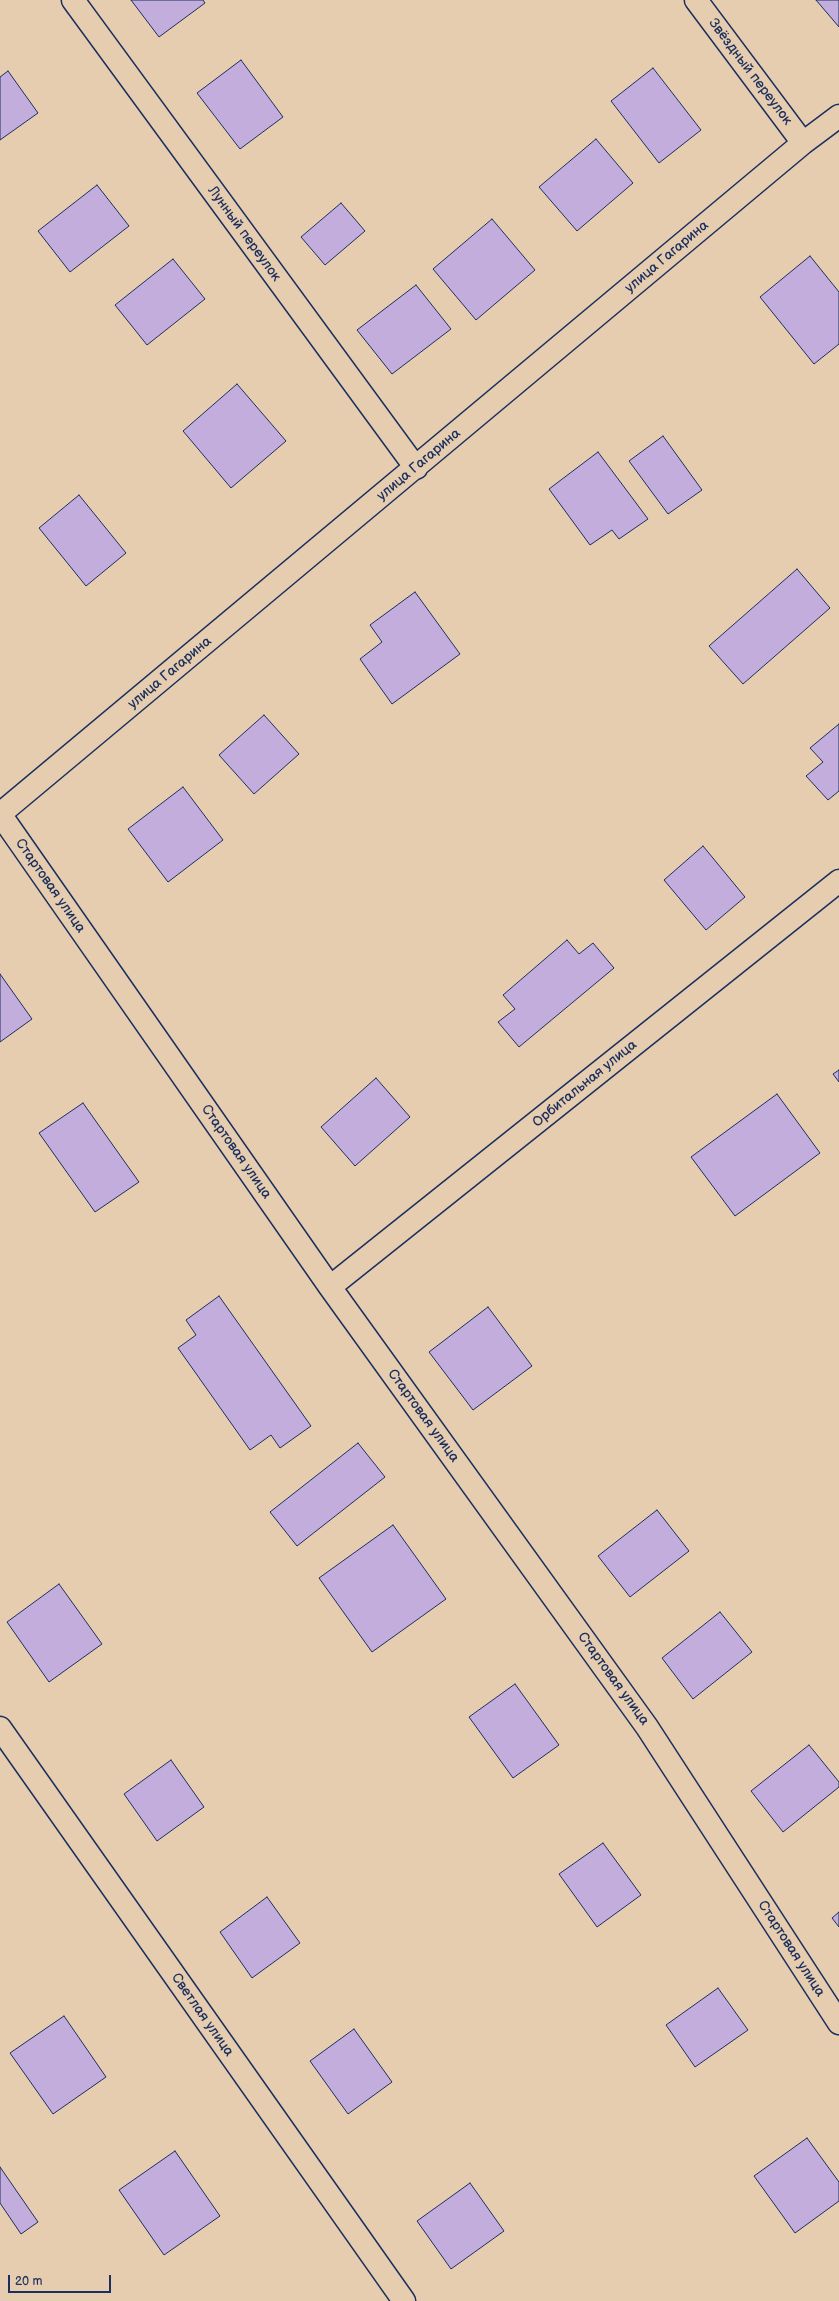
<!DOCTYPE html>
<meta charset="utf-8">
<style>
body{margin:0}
#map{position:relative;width:839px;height:2301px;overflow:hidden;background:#e7cdaf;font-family:"Balsamiq Sans",sans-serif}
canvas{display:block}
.scale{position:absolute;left:8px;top:2275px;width:103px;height:18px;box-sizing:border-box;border:2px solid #1b2f5e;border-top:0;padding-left:5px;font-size:12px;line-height:14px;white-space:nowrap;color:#1b2f5e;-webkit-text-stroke:3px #e7cdaf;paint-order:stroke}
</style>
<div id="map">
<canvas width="839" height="2301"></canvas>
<div class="scale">20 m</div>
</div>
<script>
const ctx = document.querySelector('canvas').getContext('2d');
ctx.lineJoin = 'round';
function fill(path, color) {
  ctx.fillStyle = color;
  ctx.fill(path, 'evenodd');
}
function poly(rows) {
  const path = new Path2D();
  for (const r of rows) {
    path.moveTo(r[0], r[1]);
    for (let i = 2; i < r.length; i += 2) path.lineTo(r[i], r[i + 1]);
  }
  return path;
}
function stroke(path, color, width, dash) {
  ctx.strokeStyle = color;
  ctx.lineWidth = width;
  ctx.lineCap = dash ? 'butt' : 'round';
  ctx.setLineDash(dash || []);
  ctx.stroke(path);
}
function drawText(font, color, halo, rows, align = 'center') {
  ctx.font = font + ' "Balsamiq Sans",sans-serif';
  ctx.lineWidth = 3;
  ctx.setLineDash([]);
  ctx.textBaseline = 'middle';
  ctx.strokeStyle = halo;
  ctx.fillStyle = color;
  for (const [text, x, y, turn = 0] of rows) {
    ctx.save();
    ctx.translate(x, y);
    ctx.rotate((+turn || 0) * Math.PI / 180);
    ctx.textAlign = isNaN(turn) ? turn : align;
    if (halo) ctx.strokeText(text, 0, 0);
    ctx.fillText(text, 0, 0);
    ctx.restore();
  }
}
const building = poly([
 [131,0,203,0,205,3,159,37,131,0],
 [816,0,839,0,839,27,816,0],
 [241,60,283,117,240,149,197,93,241,60],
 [653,68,701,130,659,163,611,101,653,68],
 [8,71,38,113,0,140,0,77,8,71],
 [596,139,633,183,577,231,539,187,596,139],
 [97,185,129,226,70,272,38,231,97,185],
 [341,203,365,231,325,265,301,237,341,203],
 [492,219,535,270,476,320,433,269,492,219],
 [810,256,839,292,839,344,814,364,760,297,810,256],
 [173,259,205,299,147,345,115,305,173,259],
 [416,285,451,329,392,374,357,330,416,285],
 [237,384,286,441,231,488,183,431,237,384],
 [663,436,702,490,668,514,629,461,663,436],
 [598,452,648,519,619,539,612,530,590,545,549,489,598,452],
 [79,495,126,553,86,586,39,528,79,495],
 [797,569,830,608,743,684,709,646,797,569],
 [415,592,460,654,392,704,360,659,382,642,370,625,415,592],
 [264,715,299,754,254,794,219,755,264,715],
 [839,724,839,791,828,800,806,776,823,762,810,748,839,724],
 [183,787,223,840,168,882,128,829,183,787],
 [703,846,745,897,706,930,664,880,703,846],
 [567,940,579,954,593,943,614,968,519,1047,498,1022,515,1009,503,995,567,940],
 [0,974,32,1019,0,1042,0,974],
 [839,1070,839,1082,833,1074,839,1070],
 [376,1078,410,1117,355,1166,321,1127,376,1078],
 [777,1094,820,1153,735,1216,691,1157,777,1094],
 [83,1103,139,1182,95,1212,39,1133,83,1103],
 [219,1296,311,1426,280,1448,271,1435,250,1450,178,1348,196,1335,186,1320,219,1296],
 [488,1307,532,1366,473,1410,429,1352,488,1307],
 [358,1443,385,1477,297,1546,270,1512,358,1443],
 [657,1510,689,1551,630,1597,598,1556,657,1510],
 [393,1525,446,1599,372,1652,319,1578,393,1525],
 [59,1584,102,1644,49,1682,7,1622,59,1584],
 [720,1612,752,1652,693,1699,662,1658,720,1612],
 [515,1684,559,1745,513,1778,469,1717,515,1684],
 [809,1745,839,1782,839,1787,783,1832,751,1791,809,1745],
 [171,1760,204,1807,157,1841,124,1794,171,1760],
 [603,1843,641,1895,597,1927,559,1874,603,1843],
 [267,1897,300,1943,252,1978,220,1932,267,1897],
 [839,1912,839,1927,832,1918,839,1912],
 [718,1988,748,2030,695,2067,666,2025,718,1988],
 [64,2016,106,2077,53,2114,10,2053,64,2016],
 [354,2029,392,2082,348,2114,310,2061,354,2029],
 [807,2138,839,2182,839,2201,795,2233,754,2176,807,2138],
 [175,2151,220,2216,164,2255,119,2190,175,2151],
 [0,2167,38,2222,21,2234,0,2203,0,2167],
 [470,2183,504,2231,451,2269,417,2221,470,2183]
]);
const minor = poly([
 [73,0,416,468],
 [696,0,803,143],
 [0,814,330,1287,647,1727,839,2023],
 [0,814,803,143,839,116],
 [330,1287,839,881],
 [0,1728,404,2301]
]);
const streetNames = [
 ["Звёздный переулок",750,72,53],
 ["Лунный переулок",244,234,54],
 ["улица Гагарина",667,257,-40],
 ["улица Гагарина",419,465,-40],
 ["улица Гагарина",170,673,-40],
 ["Стартовая улица",50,886,55],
 ["Орбитальная улица",585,1084,-39],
 ["Стартовая улица",236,1152,55],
 ["Стартовая улица",423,1416,54],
 ["Стартовая улица",613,1679,54],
 ["Стартовая улица",791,1949,57],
 ["Светлая улица",202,2015,55]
];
fill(building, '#c3addc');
stroke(building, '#1b2f5e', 1);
stroke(minor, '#1b2f5e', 25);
stroke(minor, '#e7cdaf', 22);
drawText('14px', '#1b2f5e', '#e7cdaf', streetNames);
</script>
